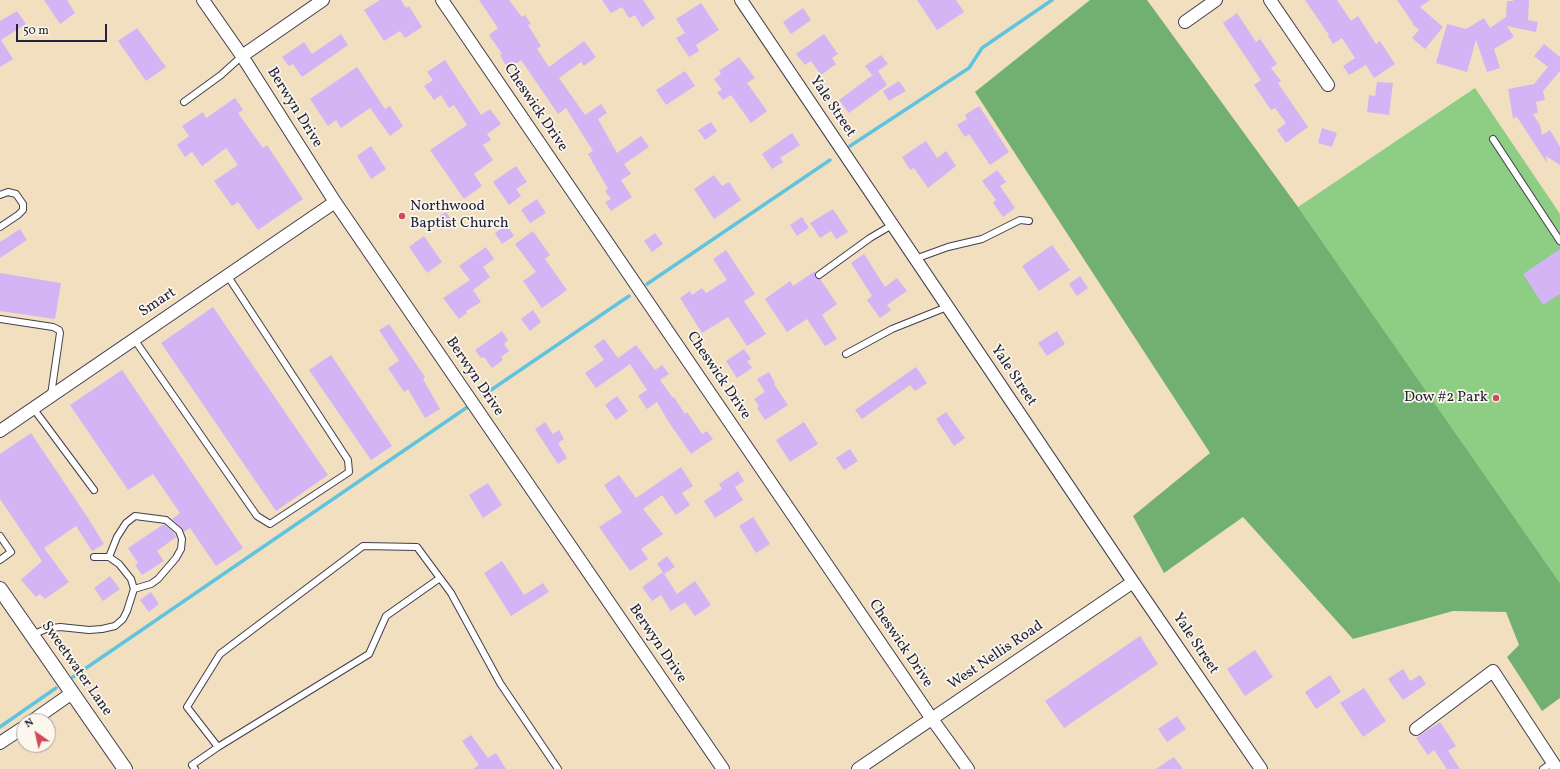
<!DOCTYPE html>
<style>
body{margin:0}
#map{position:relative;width:1560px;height:769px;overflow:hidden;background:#f2dfc0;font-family:Vollkorn,serif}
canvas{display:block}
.north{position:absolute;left:16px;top:713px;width:40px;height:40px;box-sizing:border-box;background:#fbf7ec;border:1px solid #a4a2a5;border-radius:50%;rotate:326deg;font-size:11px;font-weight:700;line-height:16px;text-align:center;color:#22223b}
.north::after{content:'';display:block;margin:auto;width:14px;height:18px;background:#d1495b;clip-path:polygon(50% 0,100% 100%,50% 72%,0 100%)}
.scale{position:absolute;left:16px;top:24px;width:91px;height:18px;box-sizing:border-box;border:2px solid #22223b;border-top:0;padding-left:5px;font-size:12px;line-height:14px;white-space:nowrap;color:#22223b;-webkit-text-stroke:3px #fbf7ec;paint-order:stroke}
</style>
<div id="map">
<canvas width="1560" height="769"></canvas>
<div class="north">N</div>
<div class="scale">50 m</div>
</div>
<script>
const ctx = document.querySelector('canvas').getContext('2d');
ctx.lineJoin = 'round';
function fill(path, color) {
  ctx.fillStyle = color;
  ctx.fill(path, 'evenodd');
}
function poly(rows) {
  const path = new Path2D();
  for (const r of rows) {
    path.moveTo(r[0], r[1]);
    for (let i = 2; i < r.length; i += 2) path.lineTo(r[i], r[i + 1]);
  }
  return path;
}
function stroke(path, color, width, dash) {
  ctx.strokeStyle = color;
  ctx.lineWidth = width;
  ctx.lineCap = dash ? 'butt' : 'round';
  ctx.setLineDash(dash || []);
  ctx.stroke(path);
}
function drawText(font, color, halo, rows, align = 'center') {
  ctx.font = font + ' Vollkorn,serif';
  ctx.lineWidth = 3.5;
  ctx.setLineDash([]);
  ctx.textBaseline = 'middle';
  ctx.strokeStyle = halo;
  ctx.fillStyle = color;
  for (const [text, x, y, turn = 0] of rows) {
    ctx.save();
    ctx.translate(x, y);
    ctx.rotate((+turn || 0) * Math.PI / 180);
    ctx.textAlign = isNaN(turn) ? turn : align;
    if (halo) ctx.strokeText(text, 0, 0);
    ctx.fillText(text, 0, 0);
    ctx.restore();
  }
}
const green = poly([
 [1475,88,1560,214,1560,583,1298,207]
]);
const forest = poly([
 [1090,0,1147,0,1298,207,1560,583,1560,698,1542,711,1507,657,1519,645,1506,612,1453,611,1353,639,1243,517,1164,573,1133,516,1210,453,975,92]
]);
const stream = poly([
 [850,146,969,68,982,48,1052,0],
 [647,284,830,160],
 [488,392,629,296],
 [73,677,469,406],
 [0,727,56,688]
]);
const building = poly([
 [44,0,67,0,75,13,60,24],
 [380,0,401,0,406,8,409,6,422,27,405,38,400,31,384,41,364,10],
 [479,0,509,0,522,17,525,15,531,24,528,25,541,46,537,49,549,67,584,41,596,57,584,66,581,62,559,78,585,115,601,104,607,113,598,119,617,153,641,136,649,147,624,164,631,174,621,180,632,197,611,211,605,202,611,199,605,191,608,189,588,154,593,151,566,108,558,114,521,60,508,69,500,55,502,54,489,35,498,28],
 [602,0,643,0,655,18,642,27,635,15,629,18,622,7,611,13],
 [917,0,956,0,964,12,937,30],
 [1305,0,1337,0,1351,21,1358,16,1376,44,1380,41,1395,64,1374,78,1366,65,1349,75,1343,66,1355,58,1342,38,1333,44,1328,36,1329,35],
 [1397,0,1430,0,1420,7,1443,27,1425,49,1412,38,1419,30,1412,24,1413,23],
 [1513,0,1529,0,1528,20,1538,22,1536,32,1507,26,1514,37,1494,49,1500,68,1487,72,1476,40,1467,72,1436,63,1447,24,1466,29,1484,18,1490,28,1506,17,1507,1,1513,1],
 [701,3,719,30,696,45,699,51,689,57,676,38,685,33,676,19],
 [803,8,811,20,791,34,783,22],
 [17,11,26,24,1,40,13,59,0,67,0,21],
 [1237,13,1256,42,1260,39,1277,64,1271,68,1281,81,1278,83,1308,127,1286,143,1277,130,1286,123,1275,108,1271,110,1254,85,1261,80,1223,23],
 [137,28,166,67,146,81,118,41],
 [341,34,348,45,302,77,293,64,289,66,282,57,304,42,312,54],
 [824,34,838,54,832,58,836,64,821,75,811,61,805,65,796,54],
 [1544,44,1560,57,1560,71,1543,91,1545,100,1536,102,1538,113,1533,114,1540,125,1542,135,1550,130,1560,147,1560,165,1546,156,1547,163,1517,117,1513,118,1508,89,1534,84,1548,67,1534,56],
 [881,55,888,64,872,75,865,66],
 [739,57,755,78,747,83,767,111,751,123,731,95,723,100,717,92,722,90,714,79,721,74,719,71],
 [445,60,481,115,490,109,501,124,487,134,491,140,483,145,493,160,474,174,482,186,464,199,430,150,467,125,454,105,449,108,441,95,434,100,424,86,433,80,427,72],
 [357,67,385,109,390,106,403,126,390,136,370,108,341,128,336,120,328,126,310,99],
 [685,71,695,86,666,105,656,90],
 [878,71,887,85,849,113,839,100],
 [899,81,906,91,889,101,883,91],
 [1377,82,1393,83,1389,115,1367,112,1369,95,1375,96],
 [235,98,243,110,238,113,263,148,267,145,303,199,258,230,238,202,232,206,214,181,238,165,226,148,202,166,192,152,185,157,177,145,189,136,182,126,203,112,206,118],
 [979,106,1009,152,990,165,969,134,965,137,957,125,967,119,965,115],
 [711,122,717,131,705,140,698,130],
 [1322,128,1337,133,1332,147,1318,143],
 [792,133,800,145,780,158,783,162,772,169,762,154],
 [926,141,937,158,946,151,956,166,928,188,914,168,910,170,902,157],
 [371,146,386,169,371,179,357,156],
 [516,166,527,182,516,189,521,196,509,205,493,182],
 [997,170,1006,182,1000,186,1015,208,1003,217,993,203,996,200,982,181],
 [714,175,722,186,729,182,741,200,714,219,694,189],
 [537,199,546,213,530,223,521,210],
 [833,209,848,232,836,239,831,231,820,238,810,223],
 [446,212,453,222,441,230,434,220],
 [802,217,809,228,797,236,790,225],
 [507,225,514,236,502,244,495,233],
 [20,229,27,240,0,258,0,242],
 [533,231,550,255,545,259,567,290,542,308,523,281,536,272,515,244],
 [655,233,663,244,652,252,644,241],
 [424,236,442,262,427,273,409,247],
 [1052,245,1070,270,1039,291,1022,266],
 [486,247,494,259,483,267,490,277,473,290,481,302,466,311,467,313,459,319,443,298,470,280,459,266],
 [1560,249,1560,294,1543,305,1523,274],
 [726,250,755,294,744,301,766,334,747,346,728,317,702,333,680,298,690,291,692,295,702,288,706,293,727,280,713,259],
 [864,254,885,287,897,278,907,291,887,305,891,310,880,318,867,300,872,296,851,263],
 [815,271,815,277,820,279,837,304,822,315,837,339,825,346,807,319,787,332,765,299,790,281,793,286],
 [0,273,61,283,55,319,0,311],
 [1080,276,1088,288,1077,296,1069,284],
 [213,307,328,475,276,511,161,343],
 [533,310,541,322,530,331,521,319],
 [389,324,425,377,423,379,440,409,425,418,408,389,404,392,388,368,399,361,379,330],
 [502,331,508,340,504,344,509,351,501,357,503,360,492,368,484,357,481,358,475,350],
 [1057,331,1065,344,1047,356,1038,343],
 [604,339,618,358,636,345,655,370,662,365,669,374,660,380,673,398,674,397,685,414,687,412,702,434,707,431,713,439,691,454,668,421,657,402,647,409,638,396,647,390,630,364,596,388,585,373,604,360,594,346],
 [744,349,751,359,747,361,752,368,737,378,726,361],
 [331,355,392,446,371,460,309,370],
 [916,367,927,383,915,391,910,385,862,419,855,410],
 [122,370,243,548,216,566,190,528,184,532,182,528,172,519,180,513,153,474,128,490,70,405],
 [769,372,775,383,774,384,788,405,765,420,757,408,759,406,754,399,765,392,757,379],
 [617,396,628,411,616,420,605,405],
 [946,412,965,438,954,446,936,419],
 [545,422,553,434,559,430,564,439,558,443,567,458,558,464,535,429],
 [804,422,818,444,790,462,776,440],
 [31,433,88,518,104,544,92,551,76,526,44,548,69,582,45,599,40,594,36,597,21,580,42,561,0,499,0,454],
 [850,449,858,461,844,470,836,458],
 [681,467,693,486,682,493,690,505,676,515,662,495,643,509,663,534,641,549,648,559,630,571,599,527,622,512,604,485,619,475,636,498],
 [738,471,744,481,735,487,743,500,715,518,704,501,722,489,719,484],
 [488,483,502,505,483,518,469,495],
 [753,517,770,544,756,553,739,526],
 [164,524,175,534,176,537,157,551,164,561,142,575,135,565,138,563,128,548],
 [667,556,675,567,664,574,657,564],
 [502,561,524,595,543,583,549,592,511,616,484,573],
 [663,572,677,594,695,581,711,605,695,616,685,602,671,611,661,595,652,601,642,587],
 [110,576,120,589,103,601,94,588],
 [151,592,159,604,149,612,140,600],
 [1140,636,1158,664,1064,728,1045,701],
 [1255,650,1273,677,1245,696,1227,669],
 [1403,669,1410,681,1420,675,1426,684,1403,700,1388,679],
 [1330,675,1341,692,1316,709,1305,692],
 [1364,688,1386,721,1363,737,1340,703],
 [1177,716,1186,729,1167,742,1158,729],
 [1440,722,1456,746,1448,751,1460,769,1447,769,1434,750,1428,755,1416,738],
 [471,735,488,758,496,753,506,769,473,769,479,765,462,741],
 [1174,757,1183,769,1156,769]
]);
const service = poly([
 [184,102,221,75,242,56],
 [1493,139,1560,241],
 [0,195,8,192,16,194,23,204,23,210,18,215,0,227],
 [915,259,948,247,982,239,1020,220,1029,221],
 [819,275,870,238,892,225],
 [0,319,53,327,59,330,60,333,51,395],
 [134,339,257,516,270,524,349,472,348,460,227,275],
 [846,354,892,329,947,307],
 [33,408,94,490],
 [0,536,11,552,0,560],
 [109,557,117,537,126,523,135,516,166,520,179,531,182,539,181,549,176,558,158,579,151,584,134,589],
 [32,635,46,629,60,627,89,630,102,629,115,626,123,619,127,611,134,589,131,579,119,564,109,557,94,557],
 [218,747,187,707,220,654,363,546,417,547,451,593,500,683,558,769],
 [195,769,192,765,218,747,369,654,386,616,440,578],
 [1543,769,1553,762]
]);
const minor = poly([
 [203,0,242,56,335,202,723,769],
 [442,0,932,719,968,769],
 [741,0,1133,582,1261,769],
 [1270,0,1328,85],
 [1185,22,1216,0],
 [242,56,323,0],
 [0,431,335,202],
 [32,721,72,693],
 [1416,729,1493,671,1557,769],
 [0,743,24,727],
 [858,769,1133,582]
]);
const tertiary = poly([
 [0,589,125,769]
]);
const markers = [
 [402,216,4,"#d1495b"],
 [1496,398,4,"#d1495b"]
];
const streetNames = [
 ["Yale Street",832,107,56],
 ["Berwyn Drive",294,108,58],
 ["Cheswick Drive",535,108,56],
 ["Smart",158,303,-34],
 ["Cheswick Drive",718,376,56],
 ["Yale Street",1013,376,56],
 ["Berwyn Drive",474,377,56],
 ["Berwyn Drive",657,644,56],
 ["Cheswick Drive",900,644,56],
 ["Yale Street",1195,644,56],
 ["West Nellis Road",996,656,-34],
 ["Sweetwater Lane",76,669,55]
];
const poiNames = [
 ["Northwood",410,207],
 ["Baptist Church",410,224],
 ["Dow #2 Park",1488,398,"right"]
];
fill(green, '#8dcd84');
fill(forest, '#72b072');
stroke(stream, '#61c4df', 3.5);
fill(building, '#d3b4f4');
stroke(service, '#413e4f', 8);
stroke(minor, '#413e4f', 14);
stroke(tertiary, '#413e4f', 16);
stroke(service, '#fff', 6);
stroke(minor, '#fff', 12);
stroke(tertiary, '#fff', 14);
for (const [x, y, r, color] of markers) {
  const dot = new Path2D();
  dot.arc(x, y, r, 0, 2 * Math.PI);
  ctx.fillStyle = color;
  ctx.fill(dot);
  stroke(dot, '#fbf7ec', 1.5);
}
drawText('15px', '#22223b', '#fbf7ec', streetNames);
drawText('15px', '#22223b', '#fbf7ec', poiNames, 'left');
</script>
